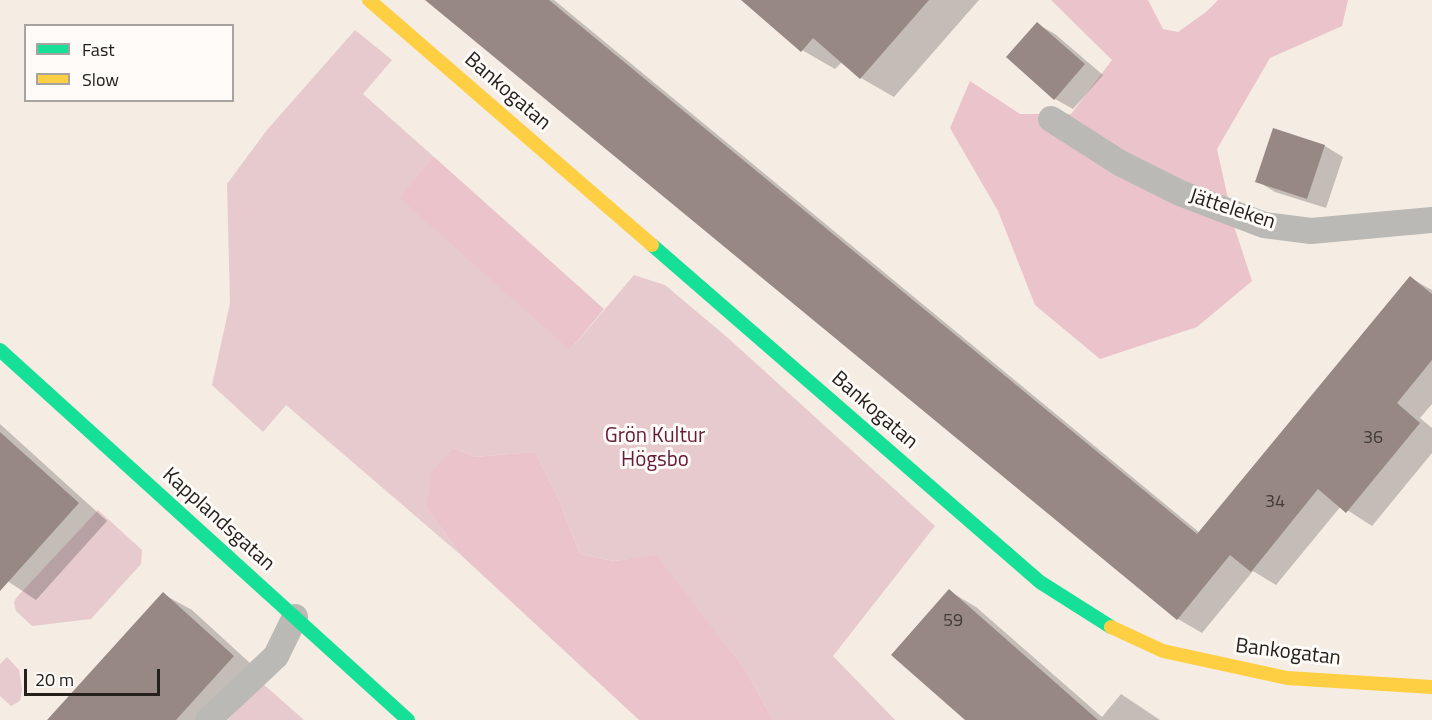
<!DOCTYPE html>
<meta charset="utf-8">
<style>
body{margin:0}
#map{position:relative;width:1432px;height:720px;overflow:hidden;background:#f5ece4;font-family:"Titillium Web",sans-serif}
canvas{display:block}
.legend{position:absolute;left:24px;top:24px;width:210px;height:78px;box-sizing:border-box;background:#fefbf8;border:2px solid #a7a3a0;margin:0;padding:8px 10px;list-style:none;font-size:18px;color:#25201b}
.legend li{display:flex;align-items:center;gap:12px;height:30px}
.legend b{width:30px;border:2px solid #a7a3a0}
.scale{position:absolute;left:24px;top:669px;width:136px;height:27px;box-sizing:border-box;border:3px solid #25201b;border-top:0;padding-left:8px;font-size:18px;line-height:21px;white-space:nowrap;color:#25201b;-webkit-text-stroke:4px #fefbf8;paint-order:stroke}
</style>
<div id="map">
<canvas width="1432" height="720"></canvas>
<ul class="legend">
<li><b style="height:8px;background:#16e098"></b>Fast</li>
<li><b style="height:8px;background:#ffcf43"></b>Slow</li>
</ul>
<div class="scale">20 m</div>
</div>
<script>
const ctx = document.querySelector('canvas').getContext('2d');
ctx.lineJoin = 'round';
function fill(path, color) {
  ctx.fillStyle = color;
  ctx.fill(path, 'evenodd');
}
function poly(rows) {
  const path = new Path2D();
  for (const r of rows) {
    path.moveTo(r[0], r[1]);
    for (let i = 2; i < r.length; i += 2) path.lineTo(r[i], r[i + 1]);
  }
  return path;
}
function stroke(path, color, width, dash) {
  ctx.strokeStyle = color;
  ctx.lineWidth = width;
  ctx.lineCap = dash ? 'butt' : 'round';
  ctx.setLineDash(dash || []);
  ctx.stroke(path);
}
function drawText(font, color, halo, rows, align = 'center') {
  ctx.font = font + ' "Titillium Web",sans-serif';
  ctx.lineWidth = 6;
  ctx.setLineDash([]);
  ctx.textBaseline = 'middle';
  ctx.strokeStyle = halo;
  ctx.fillStyle = color;
  for (const [text, x, y, turn = 0] of rows) {
    ctx.save();
    ctx.translate(x, y);
    ctx.rotate((+turn || 0) * Math.PI / 180);
    ctx.textAlign = isNaN(turn) ? turn : align;
    if (halo) ctx.strokeText(text, 0, 0);
    ctx.fillText(text, 0, 0);
    ctx.restore();
  }
}
const green = poly([
 [355,30,392,60,363,94,433,156,401,198,571,349,634,275,665,285,728,338,935,526,833,656,895,720,773,720,745,669,656,556,614,561,580,554,559,500,535,452,475,457,454,448,426,508,462,556,286,405,263,432,212,385,230,303,227,184,267,130],
 [98,510,142,550,141,564,91,619,32,626,16,611,14,603,16,598],
 [7,657,19,670,22,689,20,701,11,706,0,696,0,664],
 [261,682,304,720,228,720]
]);
const forest = poly([
 [1051,0,1148,0,1163,29,1178,32,1206,12,1218,0,1348,0,1342,26,1270,58,1217,149,1234,226,1252,281,1197,327,1100,359,1035,305,998,211,950,128,970,81,1020,114,1071,114,1112,60],
 [433,156,604,309,570,350,400,198],
 [454,448,475,457,535,452,559,500,580,554,614,561,656,555,745,669,773,720,639,720,462,556,426,508,432,472]
]);
const shadow = poly([
 [428,0,554,0,1200,533,1410,278,1432,290,1432,404,1420,418,1432,428,1432,453,1372,526,1341,506,1276,585,1253,571,1202,633,1178,619],
 [774,0,979,0,894,97,861,78,842,62,835,69,802,50],
 [1037,24,1055,34,1103,75,1073,109,1055,99],
 [1274,130,1325,146,1343,157,1326,208,1275,192,1257,181],
 [0,424,107,521,36,600,0,576],
 [949,591,976,607,1102,717,1121,694,1160,720,967,720],
 [163,594,192,610,262,674,220,720,49,720]
]);
const building = poly([
 [425,0,549,0,1197,534,1410,276,1432,294,1432,360,1397,403,1420,423,1346,513,1318,489,1251,572,1230,555,1177,620],
 [741,0,929,0,860,79,813,38,801,52],
 [1037,22,1085,64,1054,100,1006,57],
 [1273,128,1325,145,1307,199,1255,182],
 [0,432,79,503,0,591],
 [949,589,1098,720,965,720,891,655],
 [163,592,234,656,176,720,47,720]
]);
const lane = poly([
 [1051,119,1120,163,1180,193,1264,225,1311,231,1432,220],
 [208,720,276,656,295,617]
]);
const fast = poly([
 [652,245,1040,582,1111,627],
 [0,350,408,720]
]);
const slow = poly([
 [369,0,652,245],
 [1111,627,1163,651,1287,678,1432,687]
]);
const numberNames = [
 ["36",1373,439],
 ["34",1275,503],
 ["59",953,622]
];
const streetNames = [
 ["Bankogatan",507,92,41],
 ["Jätteleken",1232,210,18],
 ["Bankogatan",874,411,41],
 ["Kapplandsgatan",218,520,42],
 ["Bankogatan",1288,653,7]
];
const parkNames = [
 ["Grön Kultur",655,437],
 ["Högsbo",655,461]
];
fill(green, '#e7cacd');
fill(forest, '#ebc3ca');
fill(shadow, '#0003');
fill(building, '#978883');
stroke(lane, '#bbb9b5', 26);
stroke(fast, '#16e098', 14);
stroke(slow, '#ffcf43', 14);
drawText('18px', '#423a35', null, numberNames);
drawText('21px', '#25201b', '#fefbf8', streetNames);
drawText('21px', '#651a38', '#fefbf8', parkNames);
</script>
